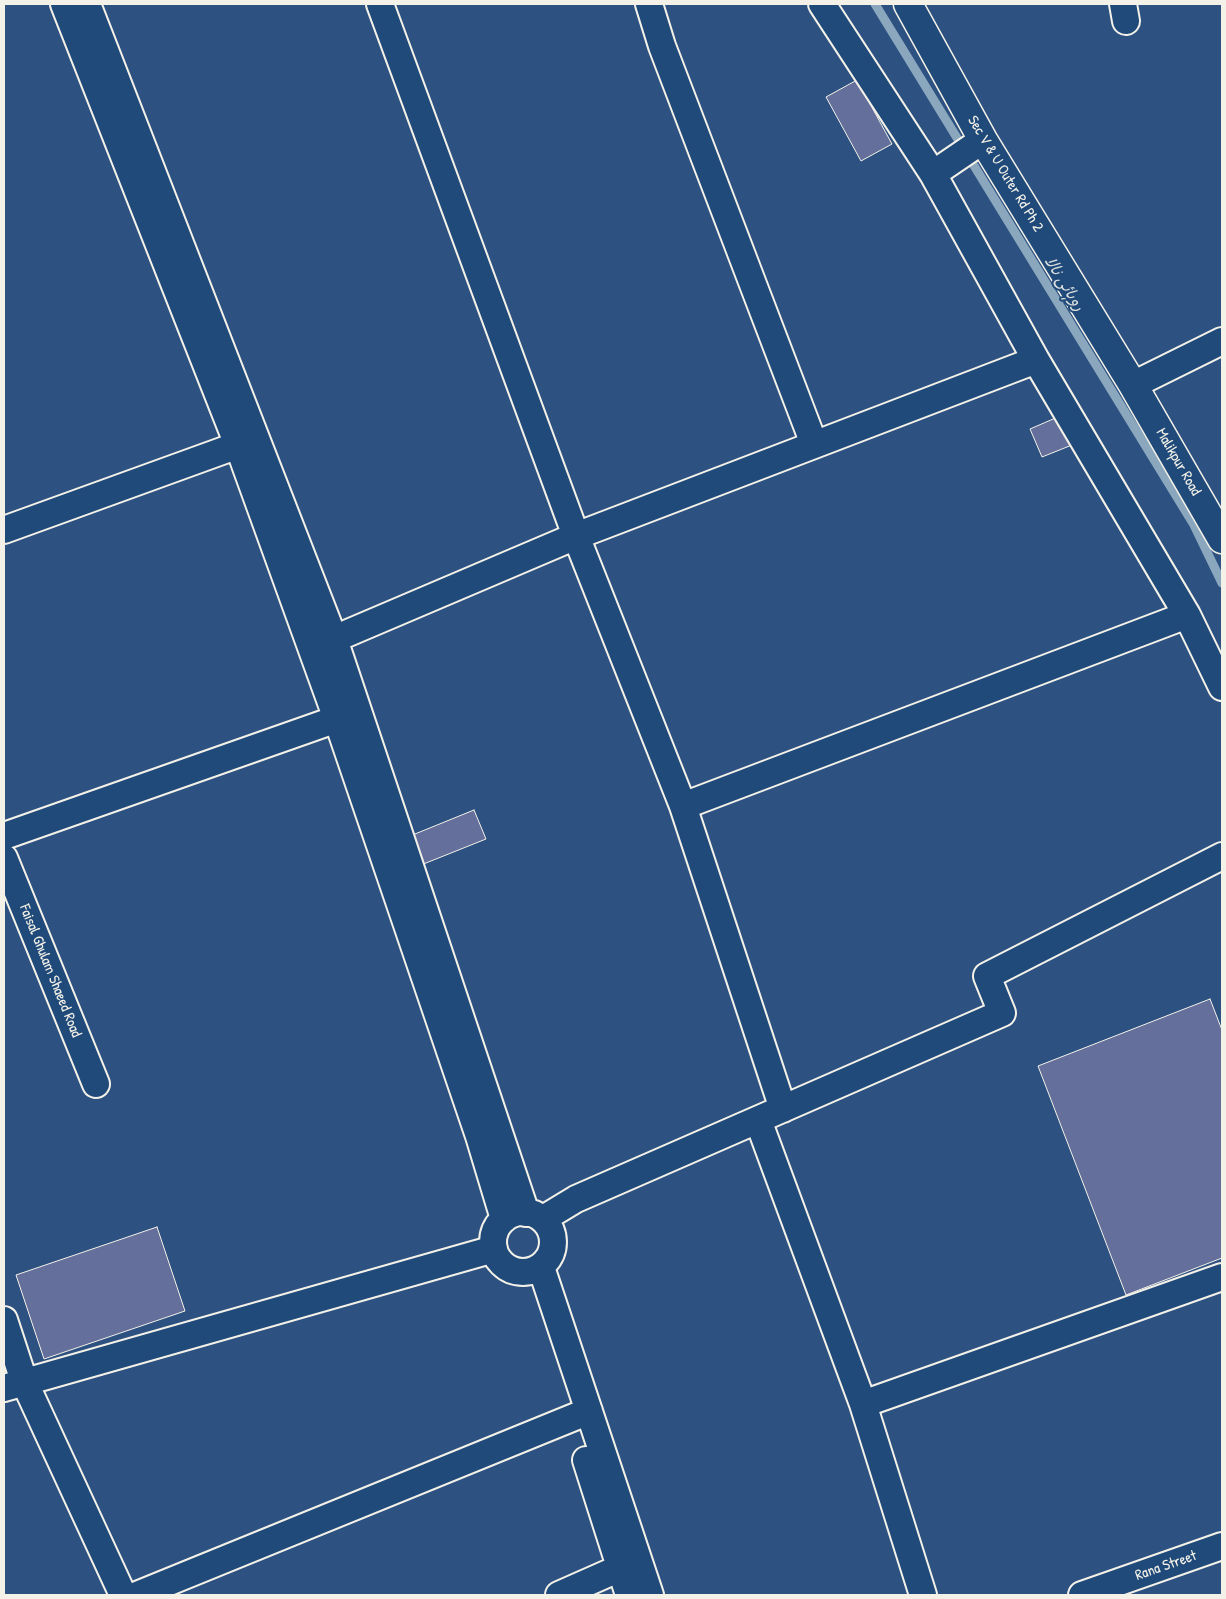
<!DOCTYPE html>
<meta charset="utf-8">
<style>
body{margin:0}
#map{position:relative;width:1226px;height:1599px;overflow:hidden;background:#2d5281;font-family:"Patrick Hand",sans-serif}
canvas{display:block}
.frame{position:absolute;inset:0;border:5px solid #f4f1e8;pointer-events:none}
</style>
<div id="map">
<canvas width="1226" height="1599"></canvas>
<div class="frame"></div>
</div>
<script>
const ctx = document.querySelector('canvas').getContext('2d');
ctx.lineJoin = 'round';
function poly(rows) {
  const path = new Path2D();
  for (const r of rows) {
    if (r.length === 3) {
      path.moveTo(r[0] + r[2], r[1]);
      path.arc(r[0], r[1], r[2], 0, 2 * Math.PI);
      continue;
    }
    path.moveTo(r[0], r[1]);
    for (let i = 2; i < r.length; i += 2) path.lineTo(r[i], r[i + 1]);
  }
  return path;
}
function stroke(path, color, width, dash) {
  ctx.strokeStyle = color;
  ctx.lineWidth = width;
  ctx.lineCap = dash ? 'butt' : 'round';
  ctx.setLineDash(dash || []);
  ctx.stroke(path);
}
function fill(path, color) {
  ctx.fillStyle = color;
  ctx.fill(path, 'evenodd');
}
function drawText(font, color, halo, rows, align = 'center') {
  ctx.font = font + ' "Patrick Hand","Playpen Sans Arabic",sans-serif';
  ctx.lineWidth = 4;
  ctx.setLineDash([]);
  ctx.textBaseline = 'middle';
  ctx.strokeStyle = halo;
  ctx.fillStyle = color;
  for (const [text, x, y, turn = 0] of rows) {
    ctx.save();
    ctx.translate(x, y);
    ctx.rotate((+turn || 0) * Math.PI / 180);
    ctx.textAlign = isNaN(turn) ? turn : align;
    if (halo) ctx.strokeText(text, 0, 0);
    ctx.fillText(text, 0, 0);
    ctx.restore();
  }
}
const stream = poly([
 [875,4,1194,525,1222,583]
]);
const building = poly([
 [857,80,892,144,861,161,826,97,857,80],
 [1060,416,1072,445,1042,457,1030,429,1060,416],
 [474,810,486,839,421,865,410,836,474,810],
 [1210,999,1222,1030,1222,1258,1126,1295,1038,1066,1210,999],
 [157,1227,185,1311,44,1359,16,1275,157,1227]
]);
const minor = poly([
 [64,4,238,445,337,719,479,1136,504,1219],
 [87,4,334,639,526,1213],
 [380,4,576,536,683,806,783,1109],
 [649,4,662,46,814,444],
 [822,4,933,174,1036,360,1187,615,1222,687],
 [1123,4,1126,21],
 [933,174,983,140],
 [1133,385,1222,341],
 [4,530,255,439],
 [334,639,576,536,1036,360],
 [683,806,1187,615],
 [4,836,337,719,354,711],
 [4,858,96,1084],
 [758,1120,863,1404,923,1595],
 [523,1242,30],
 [543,1219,576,1199,1002,1013,987,976,1222,856],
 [541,1267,650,1595],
 [4,1320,24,1381,123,1595],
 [4,1388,494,1249],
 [863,1404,1222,1277],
 [586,1460,629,1595],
 [137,1595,589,1411],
 [559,1595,636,1561],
 [1082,1595,1222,1546]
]);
const tertiary = poly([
 [908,4,983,140,1133,385,1222,539]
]);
const streetNames = [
 ["Sec V & U Outer Rd Ph 2",1005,174,59],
 ["Malikpur Road",1178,462,60],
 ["Faisal Ghulam Shaeed Road",50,971,68],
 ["Rana Street",1166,1566,-19]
];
const waterNames = [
 ["روہائی نالا",1064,284,58]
];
stroke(stream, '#8aa7bd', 9);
fill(building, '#64709b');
stroke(building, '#f4f1e8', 1);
stroke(minor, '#f4f1e8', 30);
stroke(tertiary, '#f4f1e8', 31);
stroke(minor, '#1f4a7a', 26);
stroke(tertiary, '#1f4a7a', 28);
drawText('15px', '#f4f1e8', '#1f4a7a', streetNames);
drawText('italic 16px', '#dadedd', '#1f4a7a', waterNames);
</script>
